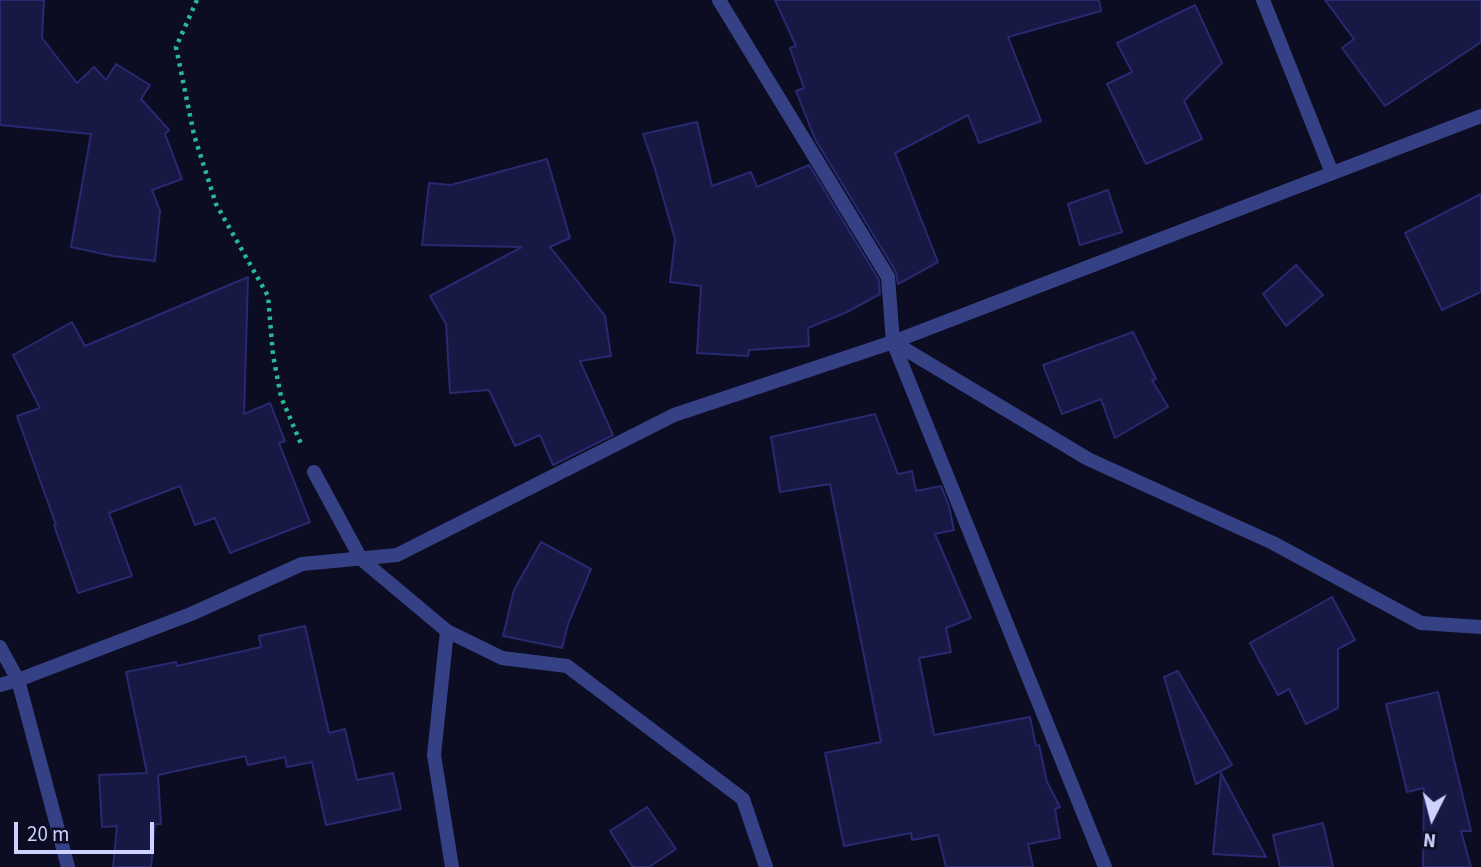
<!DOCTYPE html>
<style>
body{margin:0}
#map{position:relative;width:1481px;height:867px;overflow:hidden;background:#0c0d22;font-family:"Source Sans 3",sans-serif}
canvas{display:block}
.north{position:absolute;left:1397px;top:783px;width:70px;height:70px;-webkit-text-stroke:5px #0c0d22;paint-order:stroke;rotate:186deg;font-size:19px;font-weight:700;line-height:28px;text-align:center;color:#ced2ff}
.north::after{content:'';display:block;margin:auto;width:24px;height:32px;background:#ced2ff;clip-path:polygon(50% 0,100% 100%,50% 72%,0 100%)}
.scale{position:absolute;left:14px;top:822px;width:140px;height:32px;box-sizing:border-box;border:4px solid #ced2ff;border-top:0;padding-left:9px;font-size:21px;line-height:24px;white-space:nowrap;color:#ced2ff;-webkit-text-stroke:5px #0c0d22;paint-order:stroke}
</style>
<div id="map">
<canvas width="1481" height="867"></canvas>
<div class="north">N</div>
<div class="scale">20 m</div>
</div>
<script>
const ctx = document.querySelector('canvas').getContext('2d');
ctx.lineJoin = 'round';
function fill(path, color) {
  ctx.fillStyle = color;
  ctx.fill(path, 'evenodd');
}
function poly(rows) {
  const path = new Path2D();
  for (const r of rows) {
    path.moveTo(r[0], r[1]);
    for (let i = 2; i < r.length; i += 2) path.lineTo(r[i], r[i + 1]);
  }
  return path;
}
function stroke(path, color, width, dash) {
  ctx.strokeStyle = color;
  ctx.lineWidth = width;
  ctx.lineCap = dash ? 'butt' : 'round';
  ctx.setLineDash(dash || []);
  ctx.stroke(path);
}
const building = poly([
 [0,0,44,0,42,38,77,83,94,67,106,80,116,64,150,85,141,99,169,130,165,134,182,179,152,190,160,211,155,261,113,256,71,247,91,134,0,125,0,0],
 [775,0,1099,0,1101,11,1008,37,1041,121,979,143,968,115,895,153,938,262,898,284,896,272,815,139,796,91,804,88,790,48,796,46,775,0],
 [1325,0,1481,0,1481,42,1385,106,1342,48,1354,39,1325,0],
 [1195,5,1222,63,1184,101,1202,139,1146,164,1107,84,1132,72,1117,43,1195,5],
 [697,122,712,186,751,172,757,187,809,165,879,280,880,294,847,312,808,328,809,346,749,350,748,356,697,353,701,286,670,282,675,239,654,166,643,134,697,122],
 [547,159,570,238,550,247,605,316,611,356,580,361,613,435,553,465,540,435,515,446,489,390,450,393,446,324,430,296,522,247,422,245,429,183,451,185,547,159],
 [1108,190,1122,232,1080,245,1068,204,1108,190],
 [1481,194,1481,292,1442,310,1405,233,1481,194],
 [1296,265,1323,295,1286,326,1263,294,1296,265],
 [248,277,244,414,270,403,285,441,279,443,310,522,230,553,215,518,195,525,180,486,109,513,132,576,78,593,54,525,56,525,17,416,40,408,13,355,72,322,85,346,248,277],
 [1133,332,1156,379,1152,380,1168,407,1115,438,1101,399,1062,414,1043,365,1133,332],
 [875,414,898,474,912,471,916,491,941,486,949,506,954,530,935,534,971,618,946,628,951,652,919,658,934,735,1030,717,1036,746,1039,745,1047,782,1060,807,1055,809,1060,838,1028,844,1033,867,946,867,938,835,912,840,911,833,844,846,825,753,881,742,830,484,780,492,771,437,875,414],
 [541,542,591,569,568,624,562,648,503,636,514,590,541,542],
 [1332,597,1355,640,1338,649,1338,708,1306,724,1289,689,1278,695,1250,643,1332,597],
 [305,626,329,733,345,729,357,780,393,773,401,809,326,825,312,762,287,767,285,757,248,765,245,756,158,775,161,824,155,824,151,867,113,867,117,826,102,827,99,775,147,773,126,672,176,662,177,666,261,647,259,636,305,626],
 [1178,671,1232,765,1196,784,1164,677,1178,671],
 [1438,692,1471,831,1461,831,1471,867,1423,867,1424,788,1407,792,1386,704,1438,692],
 [1221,773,1266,857,1213,854,1221,773],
 [647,807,676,849,649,867,633,867,610,831,647,807],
 [1323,823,1333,867,1280,867,1273,835,1323,823]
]);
const path = poly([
 [197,0,176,47,194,135,216,204,268,296,273,355,281,397,302,446]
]);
const minor = poly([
 [719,0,888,277,893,342,1105,867],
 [1263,0,1332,173],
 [893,342,1088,459,1273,543,1421,623,1481,627],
 [314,472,361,559,447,631,502,658,567,666,743,799,766,867],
 [447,631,434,755,452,867],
 [0,647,18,680,68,867],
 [0,685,18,680,191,614,302,564,397,555,674,415,893,342,1481,116]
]);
fill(building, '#181844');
stroke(building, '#292971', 2);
stroke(path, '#28b994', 4.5, [3.5, 5]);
stroke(minor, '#354184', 14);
</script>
